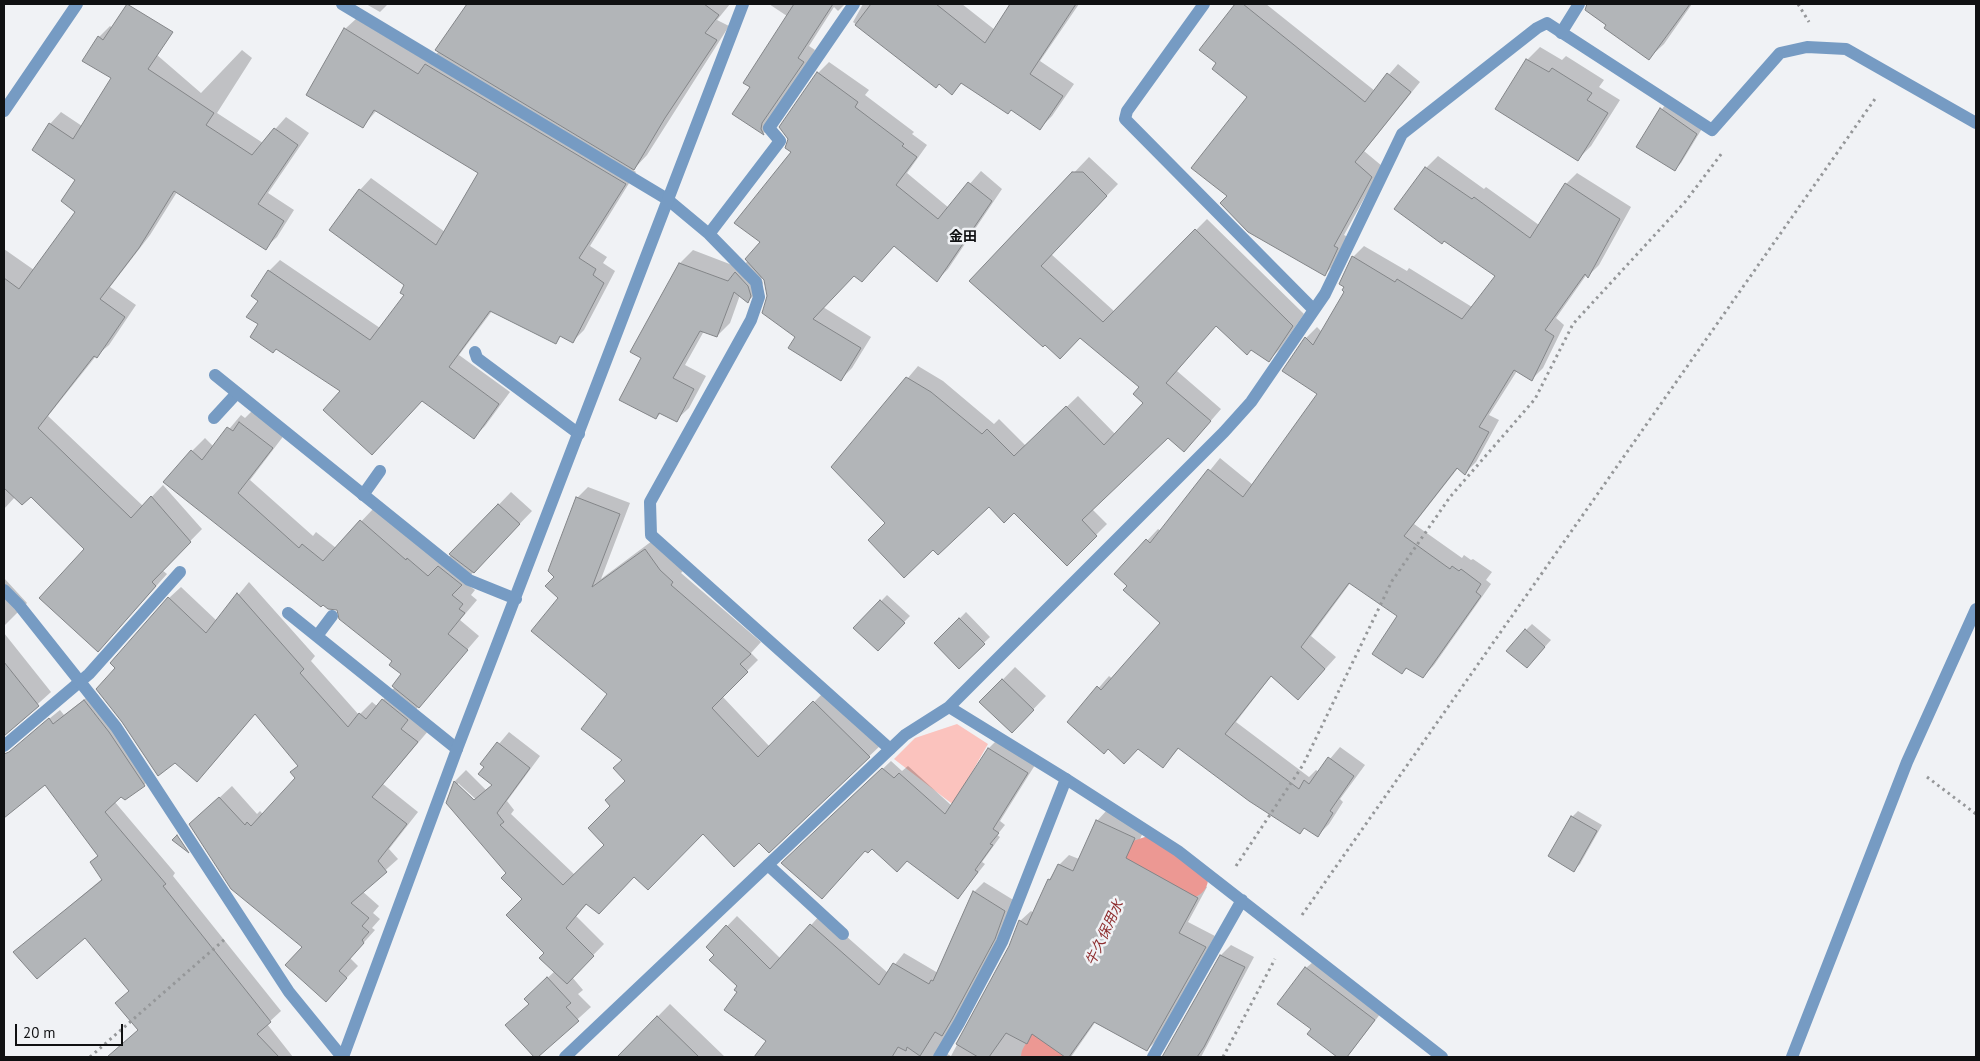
<!DOCTYPE html>
<meta charset="utf-8">
<style>
body{margin:0}
#map{position:relative;width:1980px;height:1061px;overflow:hidden;background:#f0f2f5;font-family:"PT Sans",sans-serif}
canvas{display:block}
.frame{position:absolute;inset:0;border:5px solid #101112;pointer-events:none}
.scale{position:absolute;left:15px;top:1024px;width:108px;height:22px;box-sizing:border-box;border:2px solid #101112;border-top:0;padding-left:6px;font-size:15px;line-height:18px;white-space:nowrap;color:#101112;-webkit-text-stroke:4px #f0f2f5;paint-order:stroke}
</style>
<div id="map">
<canvas width="1980" height="1061"></canvas>
<div class="frame"></div>
<div class="scale">20 m</div>
</div>
<script>
const ctx = document.querySelector('canvas').getContext('2d');
ctx.lineJoin = 'round';
function fill(path, color) {
  ctx.fillStyle = color;
  ctx.fill(path, 'evenodd');
}
function poly(rows) {
  const path = new Path2D();
  for (const r of rows) {
    path.moveTo(r[0], r[1]);
    for (let i = 2; i < r.length; i += 2) path.lineTo(r[i], r[i + 1]);
  }
  return path;
}
function stroke(path, color, width, dash) {
  ctx.strokeStyle = color;
  ctx.lineWidth = width;
  ctx.lineCap = dash ? 'butt' : 'round';
  ctx.setLineDash(dash || []);
  ctx.stroke(path);
}
function drawText(font, color, halo, rows, align = 'center') {
  ctx.font = font + ' "PT Sans","Noto Sans JP",sans-serif';
  ctx.lineWidth = 5;
  ctx.setLineDash([]);
  ctx.textBaseline = 'middle';
  ctx.strokeStyle = halo;
  ctx.fillStyle = color;
  for (const [text, x, y, turn = 0] of rows) {
    ctx.save();
    ctx.translate(x, y);
    ctx.rotate((+turn || 0) * Math.PI / 180);
    ctx.textAlign = isNaN(turn) ? turn : align;
    if (halo) ctx.strokeText(text, 0, 0);
    ctx.fillText(text, 0, 0);
    ctx.restore();
  }
}
const green = poly([
 [957,724,988,744,968,779,964,813,894,759,915,738]
]);
const shadow = poly([
 [366,4,388,4,380,12],
 [469,4,730,4,717,20,729,26,647,155,633,170,636,172,590,246,607,257,603,263,615,271,584,330,573,341,562,335,555,343,492,311,459,355,510,392,485,426,474,437,422,399,342,391,260,324,260,300,269,271,280,260,380,328,405,295,406,285,360,190,371,178,445,232,480,172,377,110,363,126,345,29,357,18,429,62,439,51,437,50],
 [769,4,845,4,838,11,834,7,809,46,815,50,775,122,764,133,734,114,752,87,787,16],
 [863,4,962,4,995,30,1012,4,1079,4,1040,61,1074,84,1052,116,1040,128,1011,109,962,83,952,93,939,82,936,86,853,22],
 [1237,4,1266,4,1375,91,1398,64,1420,82,1364,151,1382,166,1344,235,1348,237,1335,264,1325,274,1229,196,1249,97,1218,63,1200,49],
 [1588,4,1692,4,1664,44,1649,58,1586,10],
 [120,23,201,93,242,50,252,58,217,113,263,143,286,117,309,133,268,193,294,210,277,237,265,248,177,192,150,235,110,287,136,305,109,345,96,356,48,416,143,506,163,485,202,529,162,570,167,574,109,639,86,549,31,495,15,497,4,509,4,249,34,270,77,212,77,180,50,124,61,112,82,126,112,78,99,37,110,26,114,29],
 [1540,47,1562,60,1566,56,1604,80,1599,87,1620,100,1591,146,1578,159,1497,109,1527,60],
 [829,62,869,90,865,95,914,132,912,134,927,145,907,173,949,208,981,171,1002,189,948,269,937,280,894,245,854,274,823,307,871,337,852,368,841,379,797,337,768,296,765,280,761,276,763,283,761,289,748,301,740,295,730,323,717,336,704,331,685,365,706,376,689,408,676,420,661,413,656,418,643,357,680,263,693,250,740,268,748,261,761,242,793,152,789,138,781,127,818,73],
 [1667,102,1703,127,1681,163,1675,169,1637,146],
 [1438,156,1484,189,1486,187,1539,225,1566,184,1577,173,1631,207,1599,265,1588,276,1587,274,1556,318,1564,325,1543,368,1532,379,1517,371,1489,415,1499,420,1476,462,1465,473,1458,468,1414,524,1462,558,1464,555,1471,560,1473,559,1492,572,1486,580,1491,584,1434,665,1423,677,1408,667,1402,673,1399,616,1351,582,1311,636,1336,657,1309,687,1272,675,1236,722,1309,777,1316,770,1319,772,1340,747,1365,765,1340,799,1343,802,1329,824,1318,835,1179,748,1163,767,1138,748,1108,748,1069,722,1109,676,1113,679,1162,623,1116,574,1158,529,1161,531,1220,458,1253,485,1319,394,1284,370,1306,338,1317,327,1322,332,1346,291,1353,257,1364,246,1407,271,1409,268,1472,307,1496,276,1396,209,1426,168],
 [1089,157,1118,184,1051,254,1115,312,1207,219,1304,314,1280,349,1269,360,1217,324,1177,371,1221,409,1195,439,1168,436,1092,509,1107,524,1067,564,1014,511,989,505,933,548,887,523,833,467,918,366,943,381,994,424,999,419,1026,446,1078,396,1116,435,1145,402,1140,387,1080,337,971,281],
 [253,410,285,434,250,480,313,536,316,532,336,548,374,508,442,564,511,492,532,511,464,582,475,590,471,595,477,600,460,620,479,636,418,707,412,716,429,730,383,784,418,812,389,849,398,859,362,891,379,906,373,913,380,919,372,928,375,930,350,958,358,966,337,988,303,947,203,813,232,786,257,814,260,811,263,814,296,778,292,772,299,765,255,714,209,768,117,668,169,598,181,587,217,621,249,582,315,656,311,661,359,715,372,702,377,706,395,687,402,674,393,661,338,609,192,451,205,438,214,447,241,415,245,418],
 [588,487,630,503,601,579,656,538,684,570,681,573,761,642,751,653,758,660,722,696,770,747,825,691,881,745,769,851,759,842,703,833,587,904,576,916,604,944,572,977,583,990,578,994,591,1007,536,1057,507,1025,530,1003,539,986,555,971,523,899,508,873,447,802,455,781,466,770,486,790,493,784,485,766,482,764,509,732,540,756,507,801,514,810,511,814,575,875,606,845,612,806,626,781,624,759,609,694,559,598,556,577,577,498],
 [458,783,480,803,478,805,458,786],
 [4,578,27,603,4,626],
 [887,595,910,616,878,649,855,628],
 [966,612,990,637,959,667,936,643],
 [1532,624,1551,640,1533,660,1526,630],
 [4,633,51,692,8,731,4,726],
 [1015,667,1046,696,1025,718,981,702],
 [95,691,154,775,144,785,121,795,114,801,175,873,173,876,281,1011,267,1024,293,1057,110,1057,139,1029,117,1003,130,990,85,936,15,952,103,878,91,862,98,855,45,783,15,808,4,795,4,763,22,748,29,735,60,710,64,715],
 [996,741,1035,765,1000,821,1005,825,997,835,1000,837,982,862,985,864,958,898,907,860,872,847,865,850,791,856,891,761,902,771,908,766,952,806,988,749],
 [1107,810,1145,828,1136,848,1207,887,1188,922,1215,936,1157,1040,1147,1050,1096,1021,1071,1057,765,1057,759,1054,768,1041,738,986,707,947,737,916,781,959,821,914,888,973,904,953,938,973,974,892,984,882,1015,901,1005,927,942,1051,951,1056,1010,946,1020,921,1031,911,1034,913,1049,880,1059,865,1069,855,1079,859,1097,821],
 [1578,811,1602,825,1580,864,1574,870,1572,817],
 [1231,945,1254,957,1201,1057,1164,1057,1221,955],
 [1313,962,1381,1013,1347,1057,1339,1057,1309,1034,1313,1029,1306,968],
 [670,1004,725,1057,637,1057,627,1048]
]);
const canal = poly([
 [1115,911,1139,859,1154,854,1189,879],
 [1040,1057,1073,1001]
]);
const building = poly([
 [127,4,173,32,148,69,214,113,206,125,252,155,274,128,298,145,258,204,284,221,266,250,174,191,139,248,100,299,125,317,97,358,94,356,38,428,131,518,151,496,191,542,152,582,156,586,98,652,39,598,84,549,31,497,22,505,4,488,4,278,19,289,75,212,61,201,75,180,32,150,49,123,73,139,111,78,82,61,98,36,103,40,127,4],
 [467,4,704,4,719,15,705,33,717,40,665,118,634,170,435,50,467,4],
 [794,4,833,4,798,58,804,62,762,123,761,129,764,135,732,114,750,87,743,83,794,4],
 [871,4,936,4,985,43,1010,4,1076,4,1030,74,1063,96,1040,130,1011,110,1008,114,961,83,952,95,939,84,936,88,855,25,871,4],
 [1235,4,1243,4,1365,102,1387,73,1411,92,1355,162,1372,177,1334,246,1338,248,1325,276,1248,232,1220,203,1227,196,1191,168,1247,97,1212,69,1216,63,1199,50,1235,4],
 [1587,4,1690,4,1649,60,1604,28,1606,25,1585,10,1587,4],
 [344,28,418,74,425,64,626,184,579,258,596,269,593,275,604,283,573,343,560,336,556,344,490,311,449,367,499,404,474,439,422,401,372,455,323,410,340,391,276,349,273,353,250,337,258,324,246,317,258,301,251,296,268,270,370,340,404,295,400,293,404,285,329,230,359,189,436,245,478,173,374,110,363,128,306,95,344,28],
 [1526,59,1549,72,1552,68,1592,93,1587,100,1608,113,1578,161,1495,109,1526,59],
 [817,72,858,102,855,107,904,144,902,146,917,157,896,185,938,219,968,182,992,201,937,282,894,246,862,282,854,276,813,319,861,348,841,381,788,348,795,337,762,313,767,296,764,280,745,259,760,242,734,223,791,152,785,148,788,139,779,127,817,72],
 [1660,108,1697,134,1675,171,1636,147,1660,108],
 [1425,167,1472,199,1474,197,1530,238,1565,183,1620,219,1588,278,1585,274,1545,330,1554,336,1532,381,1514,370,1479,427,1489,432,1465,475,1457,468,1404,536,1450,569,1452,566,1459,571,1461,569,1481,584,1476,592,1481,596,1423,678,1406,668,1402,674,1372,654,1397,616,1349,583,1301,647,1325,669,1298,700,1271,676,1225,734,1299,789,1304,780,1309,784,1328,757,1354,776,1330,811,1333,813,1318,837,1304,828,1300,834,1249,801,1178,748,1163,768,1138,749,1124,764,1108,749,1104,754,1067,722,1097,686,1101,690,1160,623,1123,590,1127,586,1114,574,1146,539,1150,543,1208,469,1243,497,1317,394,1282,371,1305,337,1313,345,1344,292,1342,290,1344,287,1339,284,1352,256,1395,282,1397,279,1462,319,1495,276,1444,241,1442,244,1394,209,1425,167],
 [1072,172,1083,172,1107,196,1041,266,1103,322,1195,229,1293,326,1269,362,1251,350,1247,355,1216,326,1166,383,1211,421,1184,452,1168,438,1082,520,1097,536,1067,566,1014,513,1004,523,989,507,938,555,933,550,904,578,868,540,885,523,831,467,906,377,931,392,982,434,987,429,1014,456,1066,406,1104,445,1143,403,1133,394,1139,387,1080,338,1060,359,1045,345,1043,347,969,281,1072,172],
 [679,263,728,281,735,272,748,286,751,296,748,303,734,292,717,337,700,331,673,378,694,389,677,422,659,413,656,419,619,400,641,358,630,352,679,263],
 [239,422,273,448,238,493,299,548,302,544,323,561,360,520,406,560,407,558,428,576,438,566,462,585,452,595,463,604,459,609,465,613,448,634,468,650,419,708,392,686,401,674,389,665,392,661,339,619,337,610,328,609,323,605,321,607,163,482,191,450,202,460,227,427,233,431,239,422],
 [576,497,620,514,592,587,645,549,660,570,673,582,671,585,751,654,740,664,748,672,712,708,758,757,813,701,870,757,769,853,759,843,734,867,703,834,648,890,634,877,599,914,586,904,566,928,594,956,567,984,539,958,544,953,506,915,522,899,501,878,506,873,446,803,454,781,474,800,492,785,478,774,484,767,480,764,497,742,530,768,497,813,504,822,500,825,563,885,604,845,588,828,610,806,605,800,625,781,613,768,622,760,581,729,607,694,531,631,558,598,545,586,554,577,548,571,576,497],
 [498,504,520,524,474,573,449,554,498,504],
 [237,593,304,669,300,673,348,727,359,713,366,719,382,699,408,720,401,729,418,742,372,797,407,824,378,861,387,872,351,903,369,918,362,926,369,932,362,940,364,943,339,971,347,978,326,1002,285,965,302,947,231,889,189,824,219,797,245,825,247,822,251,826,295,778,290,772,298,766,255,714,197,782,175,763,158,776,122,722,96,689,115,668,110,663,168,597,206,633,237,593],
 [880,600,905,623,878,651,853,628,880,600],
 [959,618,985,644,959,669,934,643,959,618],
 [1525,629,1545,647,1527,668,1506,651,1525,629],
 [4,662,39,706,4,736,4,662],
 [1002,679,1034,710,1012,733,979,702,1002,679],
 [84,700,109,732,145,786,125,800,121,797,105,812,166,884,163,886,271,1022,257,1034,279,1057,107,1057,138,1030,115,1003,129,991,85,938,37,979,13,952,102,880,90,862,98,856,45,785,4,818,4,754,9,752,49,718,53,724,84,700],
 [988,748,1028,773,993,829,999,833,990,844,993,845,975,870,978,872,958,899,907,861,897,872,872,849,868,853,865,851,822,899,781,863,882,768,894,778,899,773,945,814,988,748],
 [1571,816,1597,831,1574,872,1548,856,1571,816],
 [1096,820,1135,838,1126,858,1198,898,1179,933,1206,947,1147,1051,1094,1022,1069,1057,1065,1057,1032,1034,1027,1044,1006,1033,989,1057,978,1057,956,1044,1009,946,1019,920,1027,925,1048,879,1050,880,1058,864,1073,871,1096,820],
 [177,835,189,853,172,840,177,835],
 [973,891,1005,911,995,939,952,1019,942,1036,935,1032,920,1056,907,1047,906,1051,898,1047,892,1057,754,1057,766,1041,724,1010,737,992,734,990,737,986,709,960,714,955,706,947,726,925,770,969,810,924,879,985,893,963,929,984,931,980,933,981,973,891],
 [1220,955,1245,967,1204,1047,1197,1057,1162,1057,1220,955],
 [1305,967,1375,1020,1347,1057,1337,1057,1307,1034,1311,1029,1277,1004,1305,967],
 [547,977,571,1003,566,1007,579,1021,538,1057,534,1057,505,1025,529,1004,524,999,547,977],
 [657,1016,699,1057,617,1057,657,1016]
]);
const path = poly([
 [1798,4,1809,22],
 [1927,777,1976,814],
 [1236,866,1303,765,1392,581,1450,497,1535,399,1573,324,1685,202,1722,153],
 [1302,915,1877,96],
 [90,1057,225,939],
 [1223,1057,1275,959]
]);
const service = poly([
 [342,4,667,199,709,234,756,282,759,297,751,320,650,502,651,535,890,749],
 [1561,33,1579,4],
 [709,234,780,141,769,128,854,4],
 [475,352,477,358,579,434],
 [214,418,237,393],
 [363,495,380,471],
 [288,613,457,749],
 [317,636,332,616],
 [4,746,89,674,180,572],
 [768,865,843,934],
 [939,1057,959,1023,1002,942,1066,779]
]);
const minor = poly([
 [4,111,77,4],
 [1314,310,1325,294,1402,134,1537,28,1547,23,1712,130,1780,53,1807,47,1846,49,1976,123],
 [215,375,469,580,516,599],
 [4,590,19,605,116,727,289,992,342,1057],
 [949,707,1066,779,1178,851,1442,1057],
 [343,1057,457,749,743,4],
 [565,1057,905,735,949,707,1224,432,1251,402,1314,310,1125,119,1127,111,1204,4],
 [1153,1057,1242,900],
 [1792,1057,1907,762,1976,609]
]);
const neighbourhoodNames = [
 ["金田",963,237]
];
const waterNames = [
 ["牛久保用水",1105,933,-65]
];
fill(green, '#fbc3be');
fill(shadow, '#0003');
stroke(canal, '#ec9893', 38);
fill(building, '#b2b5b8');
stroke(building, '#838588', 1);
stroke(path, '#959799', 3, [2.5, 4]);
stroke(service, '#769bc3', 12);
stroke(minor, '#769bc3', 12);
drawText('bold 14px', '#101112', '#f0f2f5', neighbourhoodNames);
drawText('italic 14px', '#8e2d2e', '#f0f2f5', waterNames);
</script>
